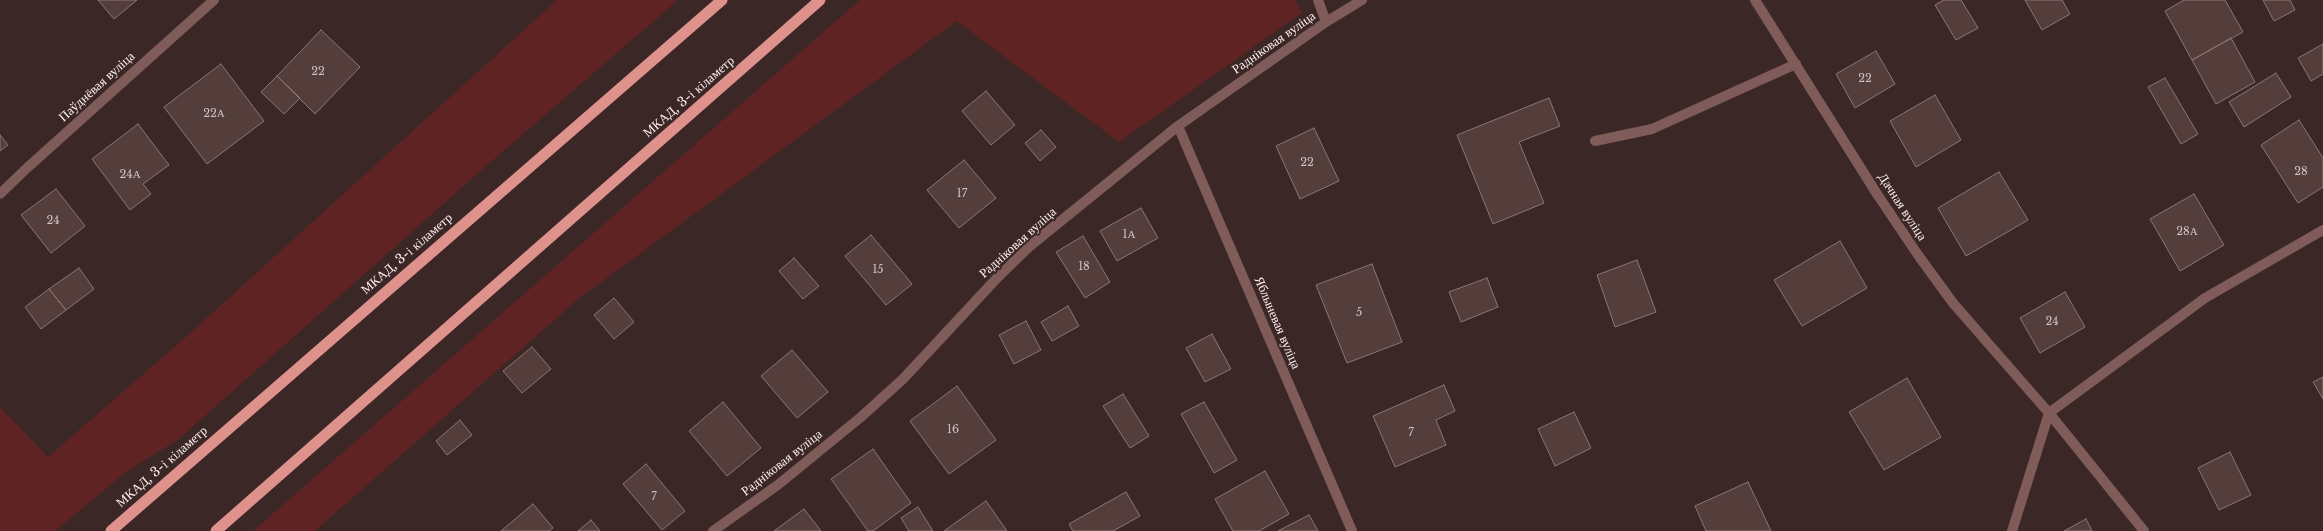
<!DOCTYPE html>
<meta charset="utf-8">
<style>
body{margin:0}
canvas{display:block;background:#3b2726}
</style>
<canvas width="2323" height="531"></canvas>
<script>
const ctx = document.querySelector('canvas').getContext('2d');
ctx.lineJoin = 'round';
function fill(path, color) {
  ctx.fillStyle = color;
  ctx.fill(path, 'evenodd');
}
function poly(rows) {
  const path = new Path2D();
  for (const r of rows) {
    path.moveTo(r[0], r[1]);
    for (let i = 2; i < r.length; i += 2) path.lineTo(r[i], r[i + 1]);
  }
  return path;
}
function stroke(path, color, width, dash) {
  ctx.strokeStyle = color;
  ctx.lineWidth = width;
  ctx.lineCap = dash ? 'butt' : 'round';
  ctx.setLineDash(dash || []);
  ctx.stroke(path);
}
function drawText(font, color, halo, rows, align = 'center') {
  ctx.font = font + ' "Libre Baskerville",serif';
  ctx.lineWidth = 4;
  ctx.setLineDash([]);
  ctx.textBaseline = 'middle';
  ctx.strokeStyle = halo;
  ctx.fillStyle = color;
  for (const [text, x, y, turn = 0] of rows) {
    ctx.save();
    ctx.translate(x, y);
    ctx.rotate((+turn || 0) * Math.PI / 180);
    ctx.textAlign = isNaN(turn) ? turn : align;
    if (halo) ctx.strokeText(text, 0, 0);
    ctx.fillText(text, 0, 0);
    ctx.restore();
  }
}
const green = poly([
 [557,0,678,0,477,174,179,439,126,472,55,531,0,531,0,407,48,457,188,335],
 [860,0,1296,0,1302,13,1119,142,957,21,577,300,315,531,253,531]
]);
const building = poly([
 [98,0,137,0,114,19,98,0],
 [1944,0,1961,0,1978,28,1956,40,1935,5,1944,0],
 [2025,0,2062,0,2070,14,2042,30,2025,0],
 [2184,0,2225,0,2243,32,2192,60,2165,11,2184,0],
 [2263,0,2290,0,2295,10,2274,21,2263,0],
 [321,30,360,67,315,114,277,76,321,30],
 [2231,38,2255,82,2216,104,2192,60,2231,38],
 [2323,44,2323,74,2311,81,2298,58,2323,44],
 [1876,51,1895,84,1855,108,1836,74,1876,51],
 [221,64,264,121,207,164,164,107,221,64],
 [2276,73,2291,97,2244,127,2229,102,2276,73],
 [277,76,300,98,284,114,261,92,277,76],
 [2165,78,2198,134,2181,144,2148,87,2165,78],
 [986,91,1015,125,991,145,962,111,986,91],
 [1935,95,1961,140,1916,167,1890,121,1935,95],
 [1549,98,1560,126,1519,142,1544,203,1493,224,1457,135,1549,98],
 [2299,120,2323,158,2323,187,2298,203,2261,145,2299,120],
 [138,124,169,165,143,184,151,194,130,210,92,159,138,124],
 [1314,128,1339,181,1300,199,1276,146,1314,128],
 [1041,130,1056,147,1040,161,1025,143,1041,130],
 [0,135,8,145,0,151,0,135],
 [964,160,996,198,959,228,927,190,964,160],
 [1999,172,2028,220,1966,256,1938,208,1999,172],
 [56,189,85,226,51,253,21,215,56,189],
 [2194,194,2224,245,2180,271,2150,219,2194,194],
 [1141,208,1158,238,1117,261,1100,231,1141,208],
 [871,235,912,284,886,305,845,256,871,235],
 [1083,236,1110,282,1085,298,1056,252,1083,236],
 [1840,241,1867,288,1802,326,1774,280,1840,241],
 [794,258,819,286,803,299,779,271,794,258],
 [1637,260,1656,312,1615,327,1597,275,1637,260],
 [1372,264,1402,342,1347,363,1316,285,1372,264],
 [79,268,94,289,66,310,49,289,79,268],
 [1487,278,1498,307,1461,322,1449,292,1487,278],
 [49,289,66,310,41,329,25,307,49,289],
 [2065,292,2085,327,2040,353,2020,318,2065,292],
 [614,298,634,322,614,339,594,315,614,298],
 [1068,306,1079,326,1052,341,1041,322,1068,306],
 [1026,321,1041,350,1014,364,999,335,1026,321],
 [1212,334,1231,369,1205,382,1186,348,1212,334],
 [532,347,551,369,522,393,503,371,532,347],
 [792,350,828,392,797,418,761,376,792,350],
 [2323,377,2323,399,2313,382,2323,377],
 [1907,378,1941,437,1884,470,1849,412,1907,378],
 [1444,385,1455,411,1436,420,1446,445,1395,467,1373,416,1444,385],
 [957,386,996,440,949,474,910,421,957,386],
 [1123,394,1149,436,1130,448,1103,406,1123,394],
 [723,402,761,448,727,476,689,431,723,402],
 [1204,402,1237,460,1214,473,1181,414,1204,402],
 [1574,412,1591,448,1555,466,1538,429,1574,412],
 [460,420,472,435,447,455,436,441,460,420],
 [873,449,911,503,873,531,868,531,831,479,873,449],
 [2230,452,2251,495,2219,510,2198,468,2230,452],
 [646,464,685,511,662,530,623,484,646,464],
 [1265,471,1289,514,1259,531,1233,531,1215,499,1265,471],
 [1748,482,1771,531,1706,531,1695,506,1748,482],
 [1126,492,1140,516,1113,531,1073,531,1069,524,1126,492],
 [986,501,1007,531,944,531,986,501],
 [533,504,553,528,549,531,501,531,533,504],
 [918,507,933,531,909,531,901,518,918,507],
 [804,509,821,531,774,531,804,509],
 [1309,515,1318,531,1278,531,1309,515],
 [2086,519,2092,531,2064,531,2086,519],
 [591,520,600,531,578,531,591,520]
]);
const service = poly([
 [1318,0,1326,22],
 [1595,141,1652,129,1796,64],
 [2049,413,2144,531],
 [2012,531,2049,413]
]);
const minor = poly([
 [1755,0,1877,194,1918,255,1953,303,2049,413,2205,298,2323,230],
 [1178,126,1352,531],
 [0,194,27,168,214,0],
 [713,531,779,484,861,417,903,379,997,278,1030,246,1178,126,1326,22,1362,0]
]);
const trunk = poly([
 [111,531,722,0],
 [216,531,820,0]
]);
const numberNames = [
 ["22",318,72],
 ["22",1865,79],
 ["22А",214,114],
 ["22",1307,163],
 ["28",2301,172],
 ["24А",130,175],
 ["17",962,194],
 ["24",53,221],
 ["28А",2187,232],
 ["1А",1129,235],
 ["18",1084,267],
 ["15",878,270],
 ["5",1359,313],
 ["24",2052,322],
 ["16",953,430],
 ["7",1411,433],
 ["7",654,497]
];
const streetNames = [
 ["Радніковая вуліца",1274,43,-35],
 ["Паўднёвая вуліца",97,87,-42],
 ["МКАД, 3-і кіламетр",689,97,-41],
 ["Дачная вуліца",1902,207,57],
 ["Радніковая вуліца",1018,243,-42],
 ["МКАД, 3-і кіламетр",407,254,-41],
 ["Яблыневая вуліца",1277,323,67],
 ["Радніковая вуліца",782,463,-38],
 ["МКАД, 3-і кіламетр",162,467,-41]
];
fill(green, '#5e2322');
fill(building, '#533e3c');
stroke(building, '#8d7573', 1);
stroke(service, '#7f5c59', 10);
stroke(minor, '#7f5c59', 10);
stroke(trunk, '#df928c', 11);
drawText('11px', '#d2c4c2', null, numberNames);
drawText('13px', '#fdf0ee', '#3b2726', streetNames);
</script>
